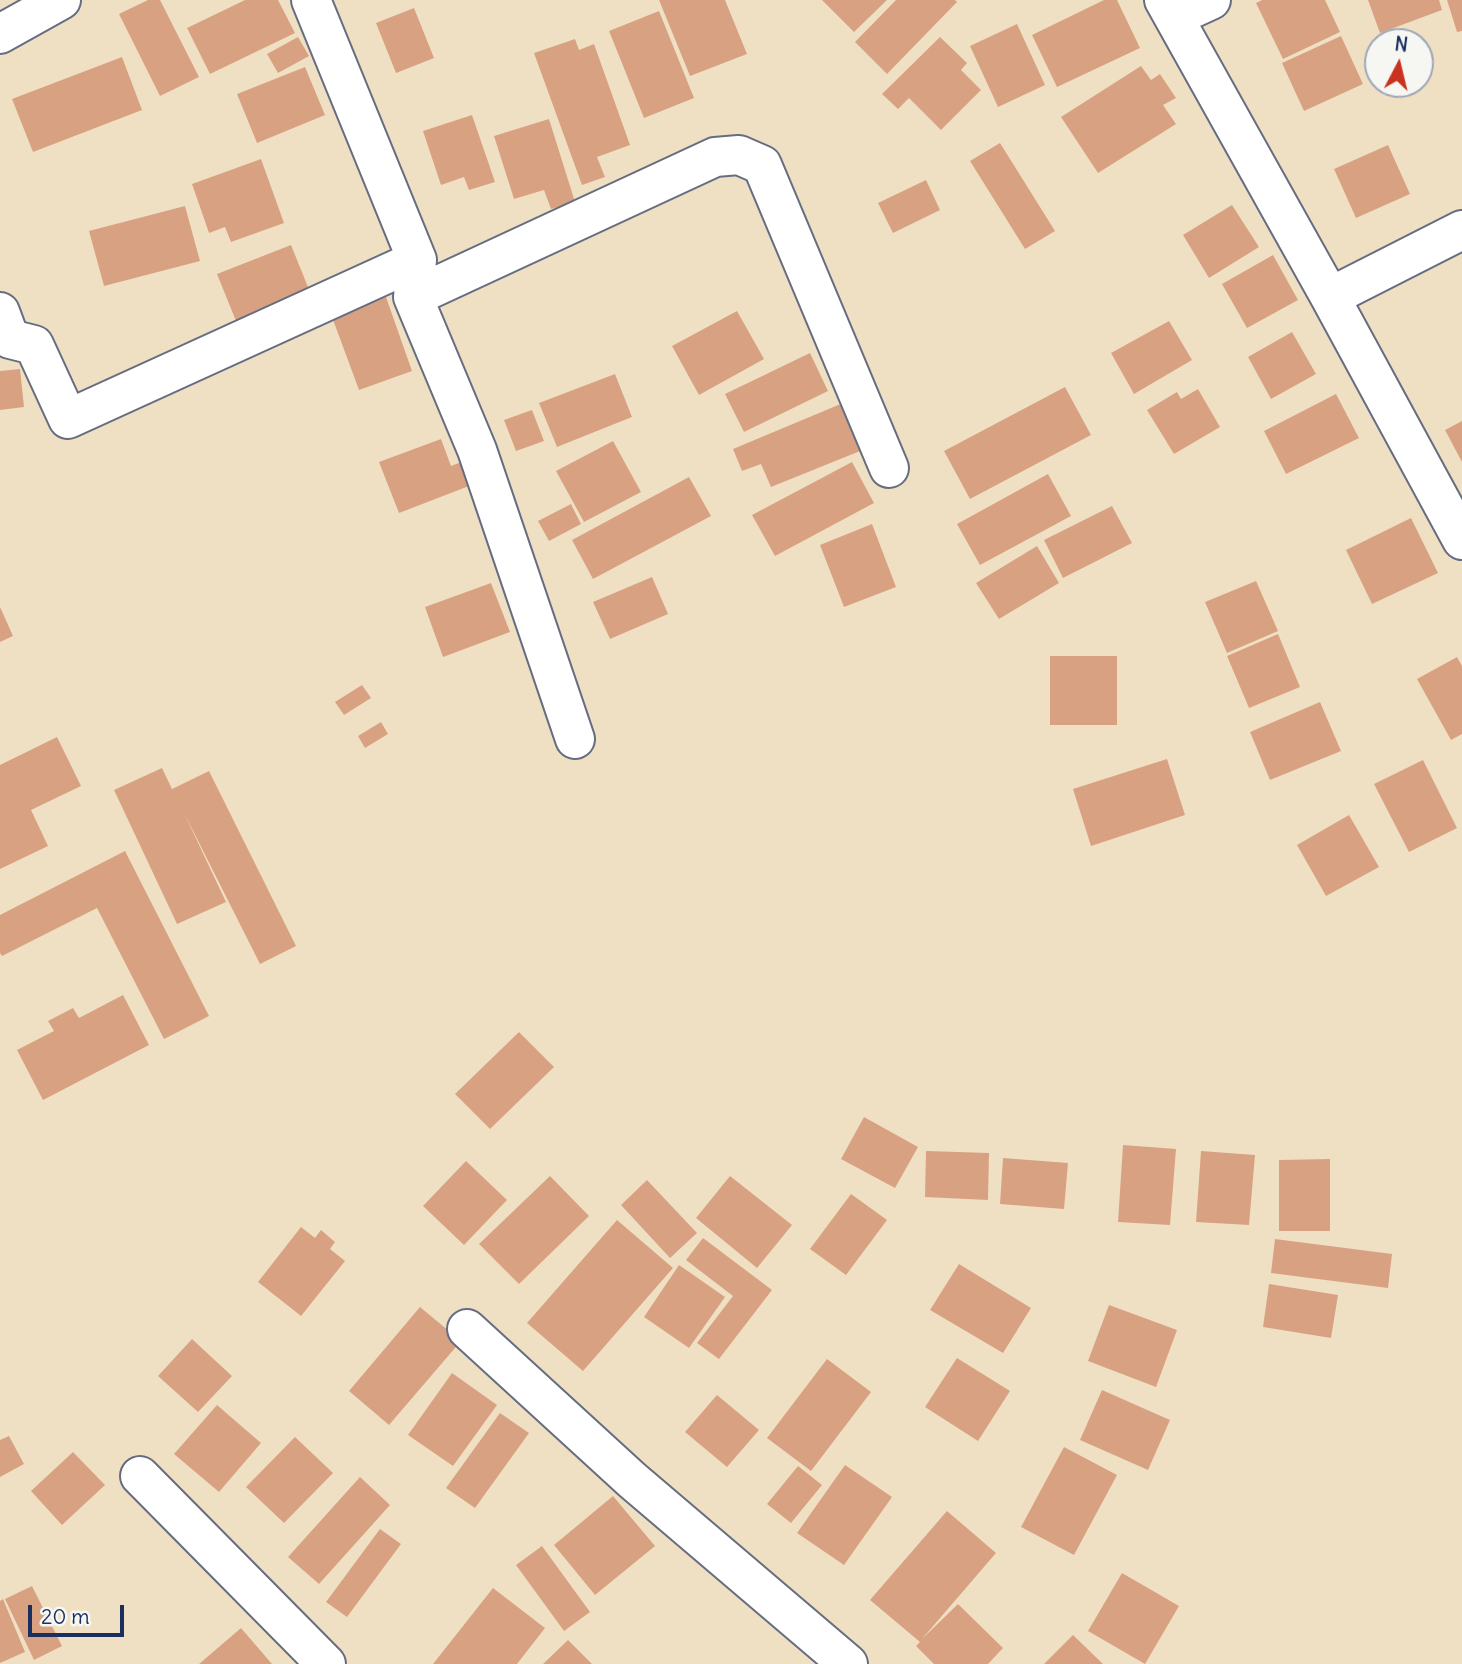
<!DOCTYPE html>
<style>
body{margin:0}
#map{position:relative;width:1462px;height:1664px;overflow:hidden;background:#f0e0c3;font-family:Delius,sans-serif}
canvas{display:block}
.north{position:absolute;left:1364px;top:28px;width:70px;height:70px;box-sizing:border-box;background:#f6f6f2;border:2px solid #9ea6b7;border-radius:50%;rotate:7deg;font-size:19px;font-weight:700;line-height:28px;text-align:center;color:#1b2f5e}
.north::after{content:'';display:block;margin:auto;width:24px;height:32px;background:#c8321e;clip-path:polygon(50% 0,100% 100%,50% 72%,0 100%)}
.scale{position:absolute;left:28px;top:1605px;width:96px;height:32px;box-sizing:border-box;border:4px solid #1b2f5e;border-top:0;padding-left:9px;font-size:21px;line-height:24px;white-space:nowrap;color:#1b2f5e;-webkit-text-stroke:5px #f6f6f2;paint-order:stroke}
</style>
<div id="map">
<canvas width="1462" height="1664"></canvas>
<div class="north">N</div>
<div class="scale">20 m</div>
</div>
<script>
const ctx = document.querySelector('canvas').getContext('2d');
ctx.lineJoin = 'round';
function fill(path, color) {
  ctx.fillStyle = color;
  ctx.fill(path, 'evenodd');
}
function poly(rows) {
  const path = new Path2D();
  for (const r of rows) {
    path.moveTo(r[0], r[1]);
    for (let i = 2; i < r.length; i += 2) path.lineTo(r[i], r[i + 1]);
  }
  return path;
}
function stroke(path, color, width, dash) {
  ctx.strokeStyle = color;
  ctx.lineWidth = width;
  ctx.lineCap = dash ? 'butt' : 'round';
  ctx.setLineDash(dash || []);
  ctx.stroke(path);
}
const building = poly([
 [148,0,160,0,199,77,160,96,119,14],
 [245,0,278,0,295,33,210,74,187,28],
 [659,0,725,0,747,54,690,76],
 [822,0,887,0,854,32],
 [896,0,955,0,957,2,887,74,855,42],
 [1104,0,1117,0,1140,48,1057,87,1032,35],
 [1262,0,1325,0,1340,32,1283,59,1256,3],
 [1368,0,1439,0,1442,10,1380,33],
 [1447,0,1462,0,1462,31,1457,32],
 [414,8,434,58,396,73,376,23],
 [659,11,694,98,644,118,609,31],
 [1017,24,1045,85,998,107,970,46],
 [1341,36,1363,84,1304,111,1282,63],
 [298,37,309,56,278,73,267,54],
 [940,37,967,63,961,70,981,90,941,130,909,98,898,109,882,94],
 [575,39,579,50,594,44,630,145,597,157,605,177,582,185,534,53],
 [122,57,142,110,33,152,12,99],
 [1141,66,1151,80,1160,74,1176,98,1163,105,1176,124,1098,173,1061,117],
 [305,67,325,115,257,143,237,94],
 [472,115,495,182,469,190,464,177,441,185,423,131],
 [549,119,575,202,551,209,544,190,514,199,494,136],
 [1000,143,1055,231,1025,249,970,161],
 [1388,145,1410,194,1356,218,1334,169],
 [261,159,284,223,231,242,225,227,209,233,192,184],
 [926,180,940,210,893,233,878,203],
 [1232,205,1259,247,1209,278,1183,235],
 [185,206,200,261,104,286,89,231],
 [291,245,310,292,236,321,217,274],
 [1273,255,1298,300,1247,328,1222,284],
 [386,297,412,371,359,390,332,317],
 [737,311,764,359,699,395,672,346],
 [1169,321,1192,360,1134,394,1111,353],
 [1292,332,1316,374,1271,399,1248,357],
 [810,353,828,391,744,432,725,394],
 [20,369,24,407,0,410,0,371],
 [615,374,632,417,557,447,539,403],
 [1065,387,1091,435,970,499,944,451],
 [1198,389,1220,427,1174,454,1147,410,1177,392,1181,399],
 [1336,394,1359,438,1286,474,1264,431],
 [855,398,875,445,771,487,761,464,742,471,733,449],
 [532,410,544,441,516,451,504,420],
 [1462,421,1462,462,1445,430],
 [441,439,451,466,474,457,482,481,399,513,379,462],
 [613,441,641,492,584,522,556,471],
 [852,462,874,503,775,556,752,515],
 [1048,474,1071,516,980,565,957,524],
 [689,477,711,516,593,579,572,540],
 [571,504,581,524,549,541,538,521],
 [1112,506,1132,543,1063,578,1044,540],
 [1411,518,1438,573,1372,604,1346,550],
 [872,524,896,587,844,607,820,545],
 [1037,546,1059,583,999,619,976,583],
 [652,577,668,614,610,639,593,602],
 [1256,581,1278,631,1227,653,1205,602],
 [491,583,510,632,443,657,425,607],
 [0,607,13,636,0,642],
 [1278,634,1300,687,1249,708,1227,656],
 [1050,656,1117,656,1117,725,1050,725],
 [1457,657,1462,666,1462,734,1451,740,1417,679],
 [362,685,371,698,344,715,335,702],
 [1320,702,1341,751,1270,780,1250,732],
 [381,722,388,734,365,748,358,736],
 [57,737,81,786,31,810,48,846,0,869,0,765],
 [1167,759,1185,815,1091,846,1073,789],
 [1423,760,1457,828,1409,852,1374,784],
 [162,768,172,789,209,771,296,946,260,964,184,813,226,902,177,924,114,790],
 [1349,815,1379,867,1326,896,1297,845],
 [125,851,209,1016,164,1039,97,908,2,956,0,953,0,915],
 [123,995,149,1045,43,1100,17,1050,54,1031,48,1021,73,1008,79,1018],
 [519,1032,554,1067,490,1129,455,1094],
 [864,1117,918,1147,895,1188,841,1159],
 [1123,1145,1176,1149,1170,1225,1118,1222],
 [926,1151,989,1153,988,1200,925,1197],
 [1201,1151,1255,1155,1249,1225,1196,1222],
 [1003,1158,1068,1163,1064,1209,1000,1204],
 [1330,1159,1330,1231,1279,1231,1279,1160],
 [466,1161,507,1200,464,1245,423,1206],
 [550,1176,589,1216,519,1284,479,1244],
 [730,1176,792,1225,757,1268,696,1218],
 [647,1180,697,1233,670,1258,621,1205],
 [851,1194,887,1220,846,1275,810,1249],
 [617,1220,673,1268,583,1371,527,1323],
 [301,1227,315,1238,321,1230,335,1242,330,1249,345,1261,301,1316,258,1282],
 [703,1238,772,1290,719,1359,697,1343,733,1296,686,1260],
 [1275,1239,1392,1254,1388,1288,1271,1273],
 [959,1264,1031,1308,1003,1353,930,1310],
 [679,1265,725,1297,689,1348,644,1317],
 [1269,1284,1338,1295,1331,1338,1263,1327],
 [1109,1305,1177,1330,1156,1387,1088,1361],
 [420,1307,461,1341,389,1425,349,1391],
 [192,1339,232,1376,198,1412,158,1376],
 [957,1358,1010,1391,978,1441,925,1407],
 [827,1359,871,1392,811,1471,767,1438],
 [452,1373,497,1405,453,1466,408,1435],
 [1102,1390,1170,1420,1148,1470,1080,1440],
 [717,1395,759,1430,727,1467,685,1432],
 [217,1405,261,1443,219,1492,174,1454],
 [500,1413,529,1433,475,1508,446,1488],
 [9,1436,24,1464,0,1477,0,1440],
 [295,1437,333,1473,284,1523,246,1487],
 [1064,1447,1117,1475,1074,1555,1021,1527],
 [73,1452,105,1485,62,1525,31,1491],
 [845,1465,892,1497,844,1565,797,1533],
 [798,1466,822,1485,791,1523,767,1504],
 [360,1477,390,1505,319,1584,288,1557],
 [613,1496,655,1546,595,1595,554,1545],
 [947,1511,996,1553,922,1639,958,1604,1003,1648,988,1664,934,1664,916,1646,920,1642,870,1600],
 [380,1529,401,1544,347,1617,326,1602],
 [542,1546,590,1612,564,1631,516,1565],
 [1122,1573,1179,1606,1145,1664,1088,1631],
 [32,1586,62,1646,34,1660,5,1599],
 [493,1588,545,1628,517,1664,433,1664],
 [3,1599,25,1652,0,1663,0,1601],
 [241,1628,272,1664,199,1664],
 [1073,1635,1103,1664,1044,1664],
 [568,1640,592,1664,543,1664]
]);
const minor = poly([
 [311,0,417,260,413,297,477,450,575,739],
 [1164,0,1330,297,1462,540],
 [1174,17,1211,0],
 [0,34,61,0],
 [413,297,715,157,739,155,762,165,889,468],
 [1330,297,1462,230],
 [0,312,10,339,34,345,68,419,417,260],
 [467,1329,632,1480,848,1664],
 [140,1476,326,1664]
]);
fill(building, '#d8a282');
stroke(minor, '#666d81', 42);
stroke(minor, '#fff', 38);
</script>
